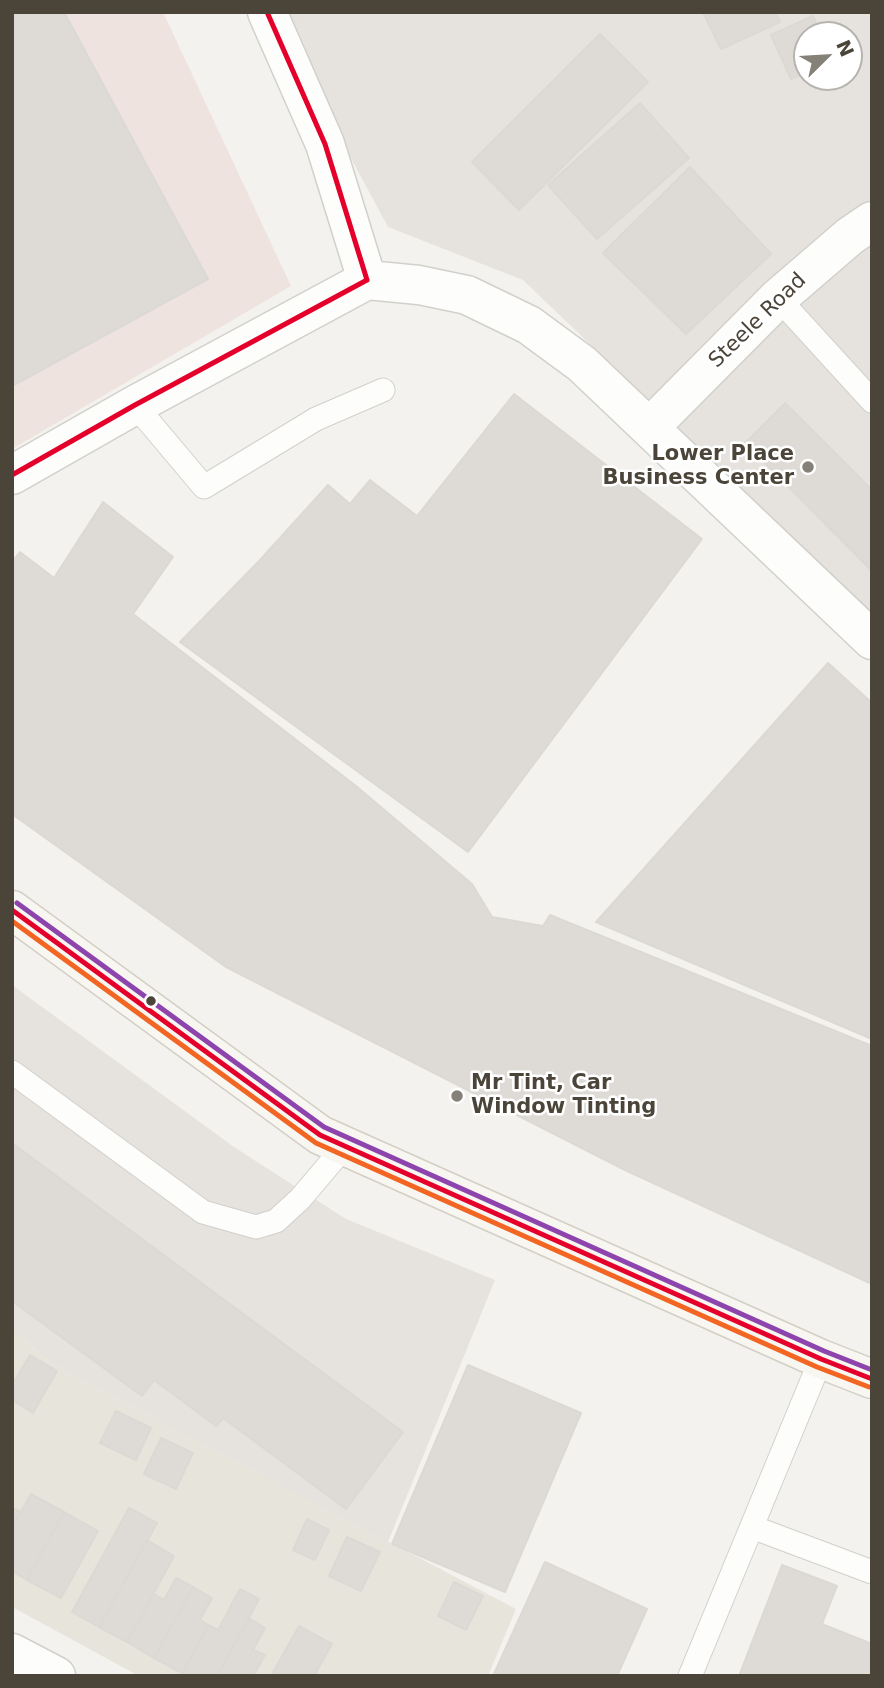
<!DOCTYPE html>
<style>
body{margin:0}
#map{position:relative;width:884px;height:1688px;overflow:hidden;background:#f4f2ee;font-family:"DejaVu Sans",sans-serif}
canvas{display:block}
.frame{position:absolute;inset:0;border:14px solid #4b4439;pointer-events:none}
.north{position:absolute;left:793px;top:21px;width:70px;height:70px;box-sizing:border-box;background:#fff;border:2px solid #b7b4b0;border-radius:50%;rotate:66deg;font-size:19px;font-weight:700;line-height:28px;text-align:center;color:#4b4439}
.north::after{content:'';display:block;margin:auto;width:24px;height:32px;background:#868178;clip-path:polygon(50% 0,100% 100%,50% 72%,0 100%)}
</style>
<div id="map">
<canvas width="884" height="1688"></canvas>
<div class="frame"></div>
<div class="north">N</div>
</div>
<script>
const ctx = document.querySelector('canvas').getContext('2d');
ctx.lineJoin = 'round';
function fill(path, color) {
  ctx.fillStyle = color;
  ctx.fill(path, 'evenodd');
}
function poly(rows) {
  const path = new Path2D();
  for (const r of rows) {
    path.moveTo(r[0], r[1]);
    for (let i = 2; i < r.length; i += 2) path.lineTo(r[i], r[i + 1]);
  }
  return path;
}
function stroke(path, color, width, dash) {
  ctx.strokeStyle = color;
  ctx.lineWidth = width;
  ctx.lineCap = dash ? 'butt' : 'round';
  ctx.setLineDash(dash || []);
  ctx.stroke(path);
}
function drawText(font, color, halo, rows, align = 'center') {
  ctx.font = font + ' "DejaVu Sans",sans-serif';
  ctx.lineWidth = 5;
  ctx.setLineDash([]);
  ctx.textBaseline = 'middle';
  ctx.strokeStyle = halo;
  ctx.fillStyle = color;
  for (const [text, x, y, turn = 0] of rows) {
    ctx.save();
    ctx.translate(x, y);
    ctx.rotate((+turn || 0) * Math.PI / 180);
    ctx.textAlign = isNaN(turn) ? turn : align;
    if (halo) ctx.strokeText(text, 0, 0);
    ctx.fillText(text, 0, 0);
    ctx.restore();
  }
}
const residential = poly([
 [12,1329,51,1363,516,1609,488,1676,139,1676,12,1607]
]);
const industrial = poly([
 [272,12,872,12,872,614,523,280,388,227],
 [807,35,849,35,849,77,807,77],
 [12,985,234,1147,346,1219,495,1280,388,1542,51,1363,12,1329]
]);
const medical = poly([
 [12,12,163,12,291,286,12,449]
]);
const building = poly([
 [12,12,64,12,208,279,12,386,12,12],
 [703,12,775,12,780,22,721,49,703,12],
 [813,16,821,35,807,35,807,72,791,79,771,35,813,16],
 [600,34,648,82,519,210,472,162,600,34],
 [640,103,689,158,597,239,548,185,640,103],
 [690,167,771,254,686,334,603,253,690,167],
 [514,394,702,539,468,852,180,642,260,560,328,485,350,504,370,480,417,516,514,394],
 [785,403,872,490,872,571,745,443,785,403],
 [103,502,173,557,133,614,356,786,472,884,492,917,543,926,550,915,872,1046,872,1284,625,1170,226,967,12,814,12,562,20,552,54,578,103,502],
 [828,663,872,703,872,1039,596,922,828,663],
 [12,1143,403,1432,346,1509,223,1418,216,1426,154,1380,142,1396,12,1301,12,1143],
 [30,1355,57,1371,33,1413,12,1400,12,1385,30,1355],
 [468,1365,581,1413,505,1592,392,1544,468,1365],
 [116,1411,151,1428,136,1460,100,1443,116,1411],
 [161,1438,193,1453,176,1489,144,1474,161,1438],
 [31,1494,64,1512,27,1580,12,1571,12,1528,31,1494],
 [12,1508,21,1512,12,1528,12,1508],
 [129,1508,157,1523,99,1627,72,1612,129,1508],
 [64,1512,98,1531,61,1598,27,1580,64,1512],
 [307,1519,329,1530,315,1560,293,1550,307,1519],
 [347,1537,380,1552,361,1591,329,1576,347,1537],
 [147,1540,174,1556,127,1642,99,1627,147,1540],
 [545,1562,647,1609,617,1676,493,1676,545,1562],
 [782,1565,837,1586,822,1624,872,1644,872,1676,739,1676,782,1565],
 [176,1578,193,1587,154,1658,127,1642,154,1594,164,1600,176,1578],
 [454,1582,483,1596,466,1630,438,1616,454,1582],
 [193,1587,212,1598,200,1620,209,1625,182,1673,154,1658,193,1587],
 [240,1589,259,1599,217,1676,187,1676,182,1673,209,1625,218,1630,240,1589],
 [249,1618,265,1628,253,1650,265,1655,253,1676,217,1676,249,1618],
 [299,1626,332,1644,314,1676,271,1676,299,1626]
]);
const service = poly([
 [778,298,872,401],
 [135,405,204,487,316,419,383,390],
 [12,1072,203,1212,256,1227,276,1221,300,1199,344,1147],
 [752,1527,872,1572],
 [690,1676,821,1359]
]);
const minor = poly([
 [267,12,325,144,367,280],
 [650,427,778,298,850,236,872,221],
 [12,475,135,405,367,280,419,285,467,295,529,325,582,364,872,640],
 [12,1653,56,1676]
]);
const secondary = poly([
 [12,910,320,1135,821,1359,872,1379]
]);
const bus1 = poly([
 [267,12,325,144,367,280],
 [12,475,135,405,367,280],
 [12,910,320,1135,821,1359,872,1379]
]);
const bus2 = poly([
 [12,921,316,1143,817,1367,869,1387]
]);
const bus3 = poly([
 [17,903,324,1127,824,1351,872,1370]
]);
const markers = [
 [808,467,7,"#868178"],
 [151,1001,6,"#4b4439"],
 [457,1096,7,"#868178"]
];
const streetNames = [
 ["Steele Road",758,321,-44]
];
const poiNames = [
 ["Lower Place",794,455],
 ["Business Center",794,479],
 ["Mr Tint, Car",471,1084,"left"],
 ["Window Tinting",471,1108,"left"]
];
fill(residential, '#e7e4dc');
fill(industrial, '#e6e2de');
fill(medical, '#eee3df');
fill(building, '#dedbd6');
stroke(building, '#dcd9d4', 2);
stroke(service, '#d2d0cb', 25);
stroke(minor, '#d2d0cb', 41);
stroke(secondary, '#d3cfc5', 41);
stroke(service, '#fdfdfc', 23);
stroke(minor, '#fdfdfc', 38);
stroke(secondary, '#f7f6f1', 38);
stroke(bus1, '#e4002b', 5);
stroke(bus2, '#f26522', 5);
stroke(bus3, '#8e44ad', 5);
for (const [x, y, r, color] of markers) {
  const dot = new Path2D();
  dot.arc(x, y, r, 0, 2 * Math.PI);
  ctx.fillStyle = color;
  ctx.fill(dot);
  stroke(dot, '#fff', 2.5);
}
drawText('21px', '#4b4439', '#fff', streetNames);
drawText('bold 21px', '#4b4439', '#fff', poiNames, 'right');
</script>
